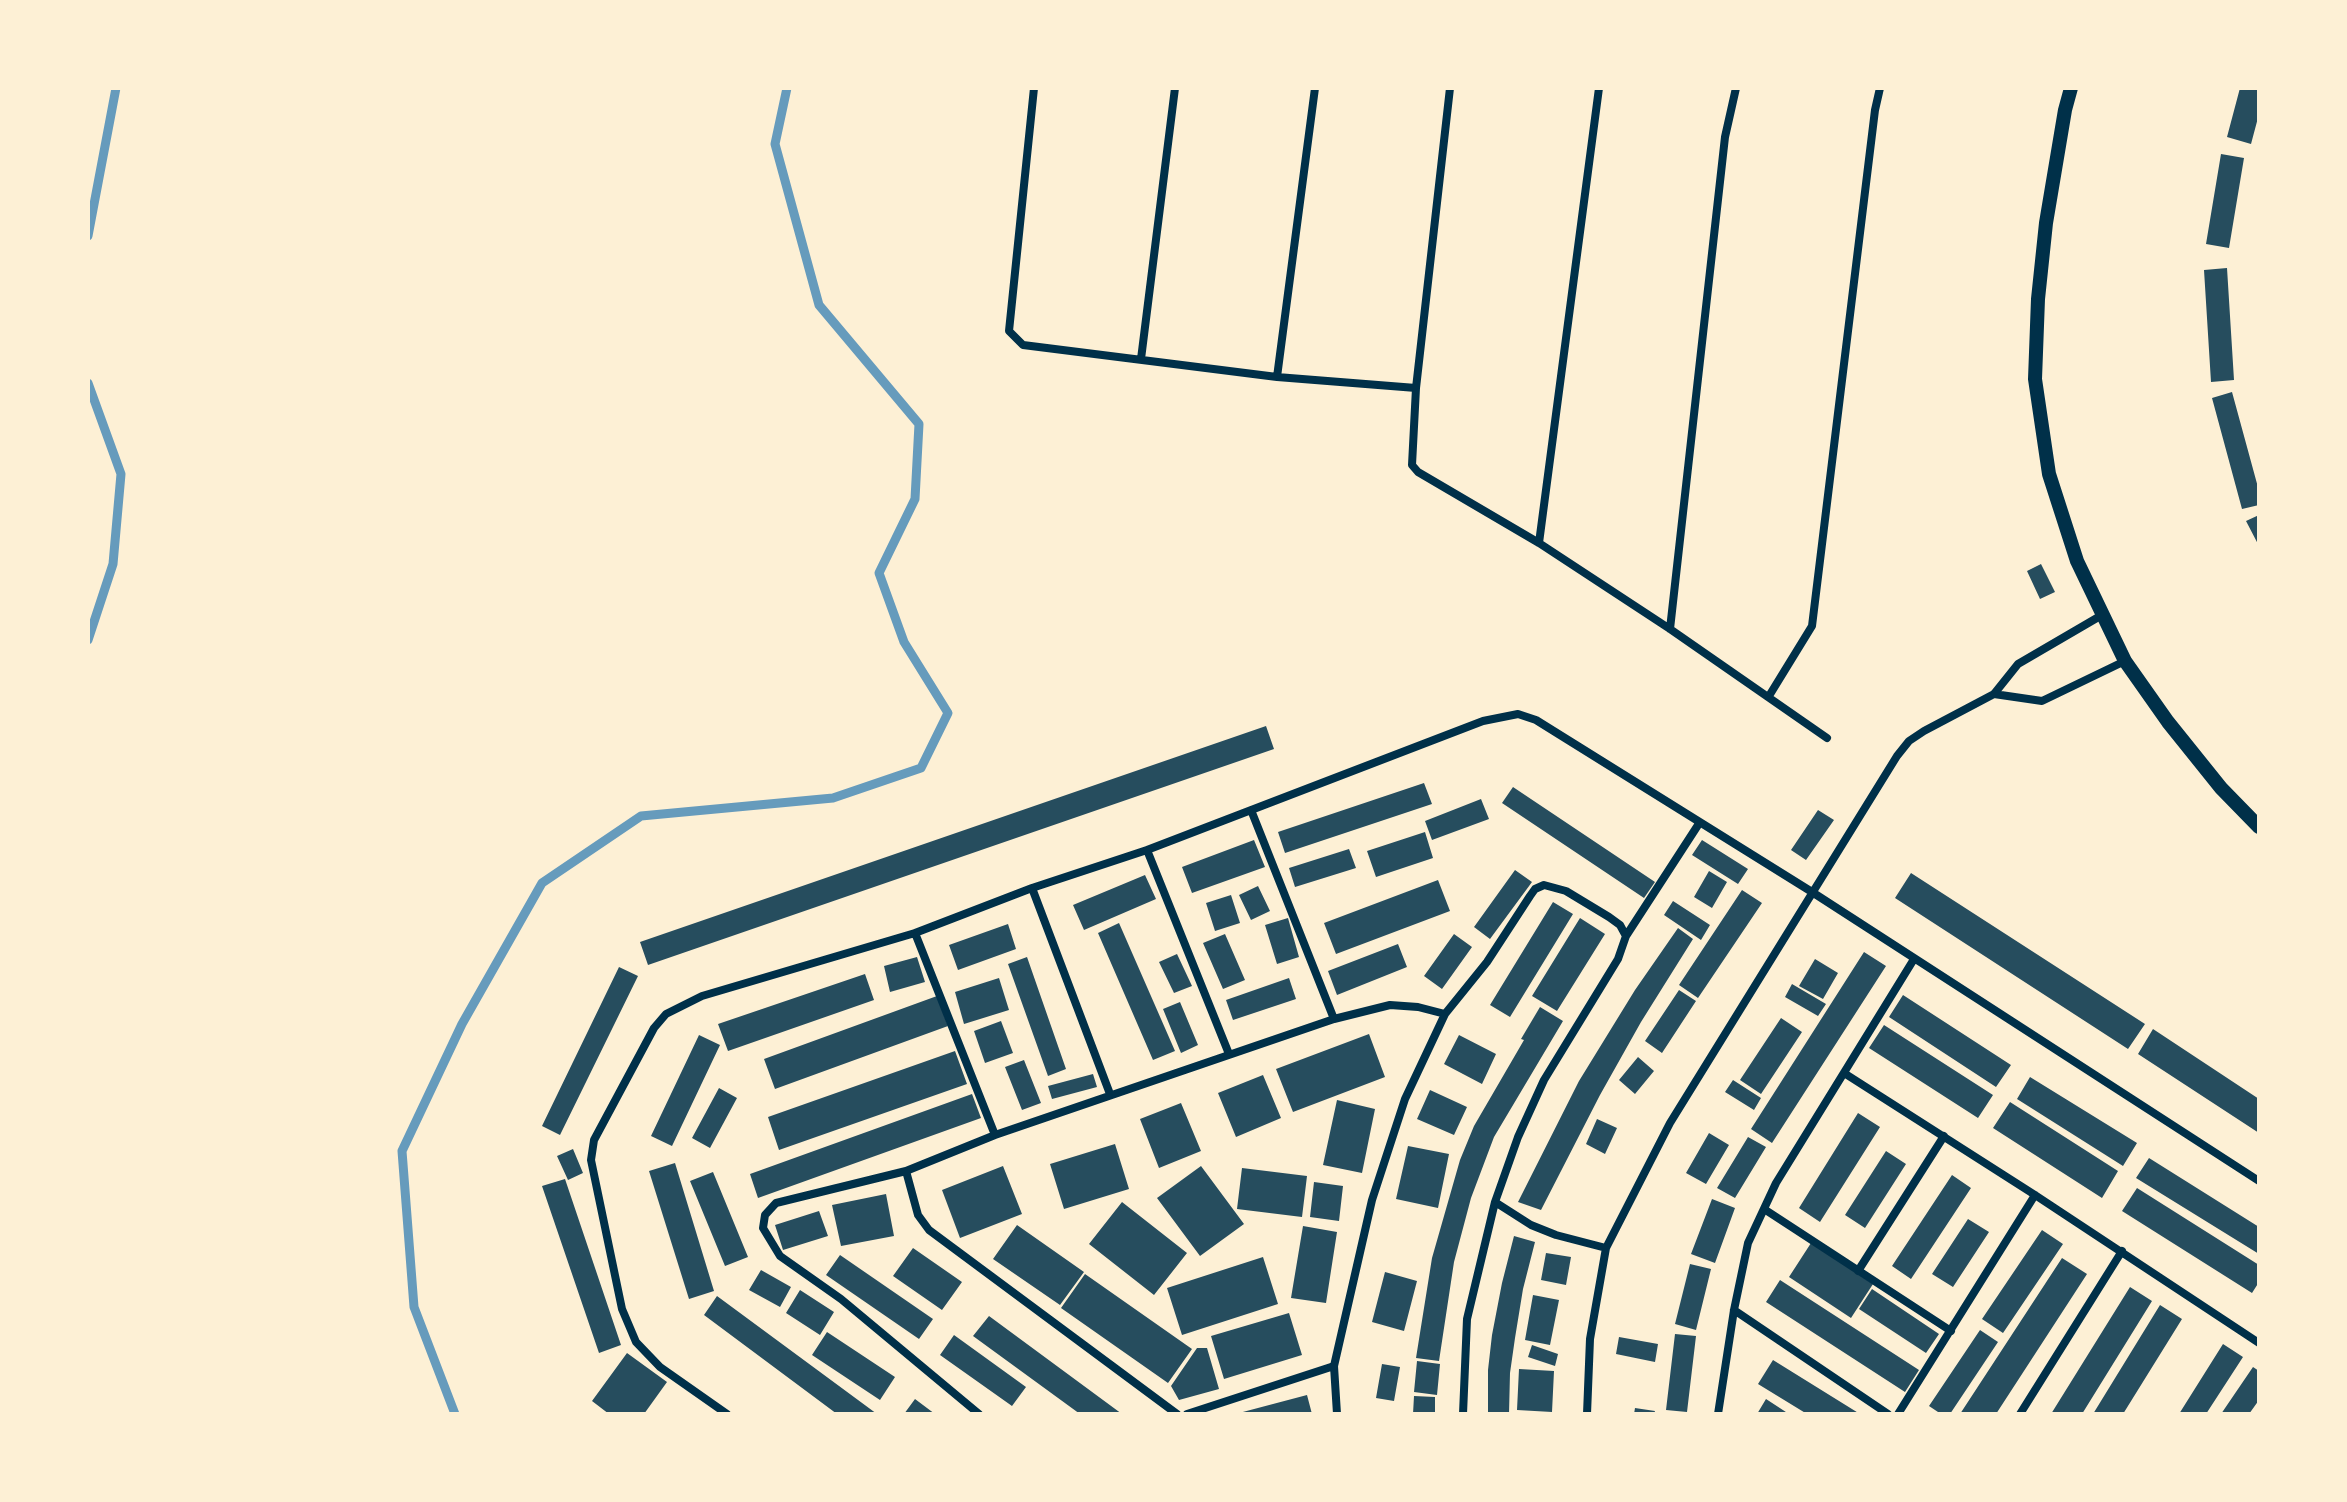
<!DOCTYPE html>
<style>
body{margin:0}
#map{position:relative;width:2347px;height:1502px;overflow:hidden;background:#fdf0d5;font-family:Overpass,sans-serif}
canvas{display:block}
.frame{position:absolute;inset:0;border:90px solid #fdf0d5;pointer-events:none}
</style>
<div id="map">
<canvas width="2347" height="1502"></canvas>
<div class="frame"></div>
</div>
<script>
const ctx = document.querySelector('canvas').getContext('2d');
ctx.lineJoin = 'round';
function poly(rows) {
  const path = new Path2D();
  for (const r of rows) {
    path.moveTo(r[0], r[1]);
    for (let i = 2; i < r.length; i += 2) path.lineTo(r[i], r[i + 1]);
  }
  return path;
}
function stroke(path, color, width, dash) {
  ctx.strokeStyle = color;
  ctx.lineWidth = width;
  ctx.lineCap = dash ? 'butt' : 'round';
  ctx.setLineDash(dash || []);
  ctx.stroke(path);
}
function fill(path, color) {
  ctx.fillStyle = color;
  ctx.fill(path, 'evenodd');
}
const stream = poly([
 [88,236,116,88],
 [88,383,121,474,113,564,88,640],
 [455,1414,414,1307,402,1151,462,1024,542,883,641,816,833,798,921,768,948,713,904,642,879,573,915,499,919,424,819,305,775,144,787,88]
]);
const building = poly([
 [2240,88,2259,88,2259,114,2251,144,2227,137],
 [2221,154,2244,158,2229,248,2206,244],
 [2227,268,2234,380,2211,382,2204,270],
 [2232,392,2259,491,2259,505,2242,509,2212,398],
 [2259,515,2259,546,2246,521],
 [2041,564,2055,592,2040,599,2027,571],
 [1266,726,1274,749,648,965,640,942],
 [1424,783,1432,804,1285,853,1278,832],
 [1513,787,1655,882,1644,898,1502,803],
 [1481,799,1489,819,1432,840,1425,821],
 [1818,810,1834,820,1806,860,1791,850],
 [1425,832,1433,858,1376,877,1367,851],
 [1254,840,1265,867,1192,893,1182,867],
 [1702,840,1748,869,1738,884,1692,855],
 [1349,849,1356,868,1295,887,1289,868],
 [1515,870,1532,882,1490,939,1474,927],
 [1709,871,1727,882,1712,908,1694,897],
 [1911,873,2145,1024,2128,1049,1895,898],
 [1145,875,1156,899,1084,930,1073,905],
 [1438,880,1450,911,1336,954,1324,923],
 [1258,886,1270,911,1251,920,1239,895],
 [1742,890,1762,903,1698,998,1679,985],
 [1231,895,1240,923,1215,931,1206,903],
 [1673,901,1710,925,1701,940,1664,915],
 [1553,902,1573,914,1510,1017,1490,1005],
 [1288,918,1299,957,1277,964,1265,925],
 [1580,918,1605,934,1557,1011,1532,996],
 [1119,923,1175,1051,1153,1060,1098,933],
 [1008,924,1016,949,958,970,949,945],
 [1678,928,1693,939,1641,1022,1600,1095,1541,1210,1518,1202,1579,1081,1635,990],
 [1225,934,1245,980,1223,989,1203,943],
 [1454,934,1472,947,1442,989,1424,976],
 [1398,944,1407,967,1337,995,1328,971],
 [1864,952,1886,966,1772,1143,1751,1129],
 [1177,954,1192,986,1174,993,1159,962],
 [917,957,925,982,890,992,884,966],
 [1027,957,1066,1069,1048,1076,1008,964],
 [1815,959,1838,973,1823,999,1799,986],
 [619,967,638,976,560,1135,542,1126],
 [865,974,874,1000,728,1051,718,1024],
 [999,978,1009,1010,964,1024,955,992],
 [1289,978,1296,999,1233,1020,1226,1000],
 [1792,984,1826,1004,1818,1016,1785,997],
 [1679,990,1696,1001,1662,1053,1645,1041],
 [1903,995,2011,1065,1996,1087,1889,1017],
 [937,996,948,1026,775,1089,764,1059],
 [1180,1002,1198,1045,1181,1053,1163,1009],
 [1540,1007,1563,1021,1494,1137,1471,1198,1454,1262,1439,1361,1416,1358,1432,1258,1460,1160,1474,1126,1524,1040,1521,1039],
 [1781,1018,1802,1032,1761,1094,1740,1080],
 [1001,1021,1013,1053,985,1063,974,1031],
 [1884,1025,1993,1095,1978,1118,1869,1048],
 [2153,1029,2259,1099,2259,1133,2138,1054],
 [1369,1034,1385,1077,1293,1112,1276,1069],
 [699,1035,720,1045,672,1146,651,1136],
 [1459,1035,1496,1054,1482,1084,1444,1064],
 [955,1051,967,1084,779,1150,768,1117],
 [1638,1057,1654,1071,1635,1094,1619,1080],
 [1024,1060,1041,1103,1022,1110,1005,1067],
 [1093,1074,1097,1087,1052,1099,1048,1086],
 [1263,1075,1281,1118,1236,1137,1218,1093],
 [2030,1077,2137,1143,2123,1166,2017,1099],
 [1733,1080,1761,1098,1754,1110,1725,1092],
 [719,1088,737,1098,710,1148,692,1138],
 [1430,1090,1467,1107,1454,1135,1417,1119],
 [972,1094,981,1118,758,1198,750,1174],
 [1337,1100,1375,1109,1362,1173,1323,1165],
 [2010,1102,2118,1171,2102,1198,1993,1128],
 [1181,1103,1201,1151,1159,1168,1140,1119],
 [1858,1113,1880,1127,1820,1222,1799,1208],
 [1597,1119,1617,1128,1605,1154,1586,1144],
 [1709,1133,1729,1145,1706,1184,1686,1173],
 [1748,1137,1766,1147,1735,1198,1717,1188],
 [1115,1144,1129,1189,1064,1209,1050,1164],
 [1408,1146,1449,1154,1438,1208,1396,1199],
 [573,1149,583,1173,568,1180,557,1156],
 [1886,1151,1906,1164,1865,1228,1845,1215],
 [2149,1158,2259,1227,2259,1254,2136,1178],
 [675,1163,714,1291,689,1299,649,1171],
 [1003,1166,1022,1214,960,1238,942,1190],
 [1201,1166,1244,1224,1200,1256,1157,1198],
 [1242,1168,1307,1176,1302,1217,1237,1209],
 [713,1172,748,1257,725,1266,690,1181],
 [1952,1175,1971,1188,1911,1279,1892,1266],
 [565,1179,621,1345,599,1353,542,1186],
 [1314,1182,1343,1186,1339,1221,1310,1217],
 [2137,1188,2259,1265,2259,1282,2252,1293,2122,1211],
 [886,1194,894,1236,841,1246,832,1205],
 [1712,1199,1735,1208,1715,1263,1691,1254],
 [1122,1202,1187,1253,1154,1295,1089,1244],
 [819,1211,828,1236,783,1250,775,1225],
 [1968,1219,1989,1232,1953,1287,1932,1274],
 [1017,1225,1084,1272,1060,1305,993,1259],
 [1303,1226,1337,1232,1326,1303,1291,1298],
 [2042,1230,2063,1244,2003,1333,1982,1319],
 [1514,1236,1535,1242,1523,1289,1515,1338,1510,1373,1509,1414,1488,1414,1488,1370,1492,1335,1502,1283],
 [1811,1243,1873,1284,1851,1318,1789,1277],
 [913,1248,962,1282,942,1310,893,1276],
 [1546,1253,1571,1257,1566,1285,1541,1280],
 [840,1255,933,1319,919,1339,826,1275],
 [1263,1257,1278,1304,1182,1335,1167,1288],
 [2062,1258,2087,1274,1996,1414,1960,1414],
 [1690,1264,1711,1269,1696,1330,1675,1324],
 [761,1270,791,1287,780,1307,749,1290],
 [1385,1272,1417,1281,1404,1331,1372,1322],
 [1085,1274,1192,1349,1168,1383,1061,1308],
 [1780,1280,1919,1370,1905,1392,1766,1302],
 [2130,1287,2152,1301,2082,1414,2051,1414],
 [1872,1289,1939,1334,1926,1353,1859,1309],
 [800,1290,834,1312,820,1335,786,1313],
 [1533,1295,1559,1300,1550,1345,1525,1340],
 [717,1296,877,1414,837,1414,704,1315],
 [2160,1305,2182,1319,2123,1414,2093,1414],
 [1289,1313,1302,1355,1224,1379,1211,1336],
 [989,1316,1122,1414,1080,1414,973,1336],
 [1980,1330,1998,1342,1950,1414,1941,1414,1929,1406],
 [827,1332,895,1377,880,1400,812,1355],
 [1675,1334,1696,1336,1687,1412,1666,1410],
 [954,1335,1026,1387,1012,1406,940,1355],
 [1619,1337,1658,1344,1655,1362,1616,1354],
 [2223,1344,2243,1357,2206,1414,2179,1414],
 [1532,1345,1558,1354,1555,1366,1528,1357],
 [1197,1348,1207,1348,1219,1389,1179,1400,1171,1386],
 [627,1353,667,1382,644,1414,609,1414,592,1401],
 [1773,1360,1860,1414,1807,1414,1758,1384],
 [1417,1361,1440,1364,1437,1395,1414,1392],
 [1382,1364,1400,1367,1394,1401,1376,1398],
 [2253,1367,2259,1371,2259,1400,2249,1414,2221,1414],
 [1519,1369,1554,1371,1552,1412,1517,1410],
 [1307,1395,1312,1414,1239,1414,1239,1413],
 [1414,1396,1435,1397,1435,1414,1413,1414],
 [915,1399,935,1414,904,1414],
 [1766,1399,1789,1414,1757,1414],
 [1635,1408,1655,1411,1654,1414,1634,1414]
]);
const minor = poly([
 [1034,88,1009,331,1023,345,1277,377,1416,388],
 [1450,88,1416,388,1412,465,1418,472,1539,543,1670,629,1827,738],
 [1141,359,1175,88],
 [1277,377,1315,88],
 [1539,543,1599,88],
 [1670,629,1725,137,1736,88],
 [1994,694,2042,701,2125,661],
 [1769,696,1812,626,1875,110,1880,88],
 [1251,810,1334,1019],
 [1147,850,1229,1054],
 [1032,888,1110,1094],
 [915,933,995,1135],
 [1445,1014,1487,962,1530,896,1535,889,1544,885,1566,891,1609,917,1620,925,1626,936],
 [1844,1073,2035,1195,2259,1343],
 [906,1171,776,1203,765,1215,763,1228,780,1256,841,1299,979,1414],
 [1764,1209,1951,1331],
 [1606,1248,1556,1235,1531,1225,1495,1202,1518,1137,1544,1080,1618,959,1626,936,1700,822],
 [1858,1271,1944,1136],
 [1734,1310,1888,1414],
 [727,1414,660,1367,636,1342,622,1309,591,1160,594,1140,654,1028,666,1014,702,996,915,933,1032,888,1147,850,1483,721,1518,714,1536,720,1812,892,2259,1181],
 [1177,1414,929,1230,918,1215,906,1171,995,1135,1334,1019,1390,1005,1418,1007,1445,1014,1405,1099,1372,1200,1334,1366,1337,1414],
 [1187,1414,1334,1366],
 [1463,1414,1467,1319,1495,1202],
 [1587,1414,1590,1339,1606,1248,1670,1123,1897,756,1909,741,1924,731,1994,694,2018,664,2102,615],
 [1718,1414,1734,1310,1748,1243,1776,1183,1914,959],
 [1898,1414,2035,1195],
 [2020,1414,2122,1251]
]);
const tertiary = poly([
 [2071,88,2065,110,2046,223,2038,299,2035,379,2049,474,2077,561,2125,661,2168,722,2221,788,2259,827]
]);
stroke(stream, '#669bbc', 9);
fill(building, '#264d5e');
stroke(minor, '#003049', 8);
stroke(tertiary, '#003049', 14);
</script>
